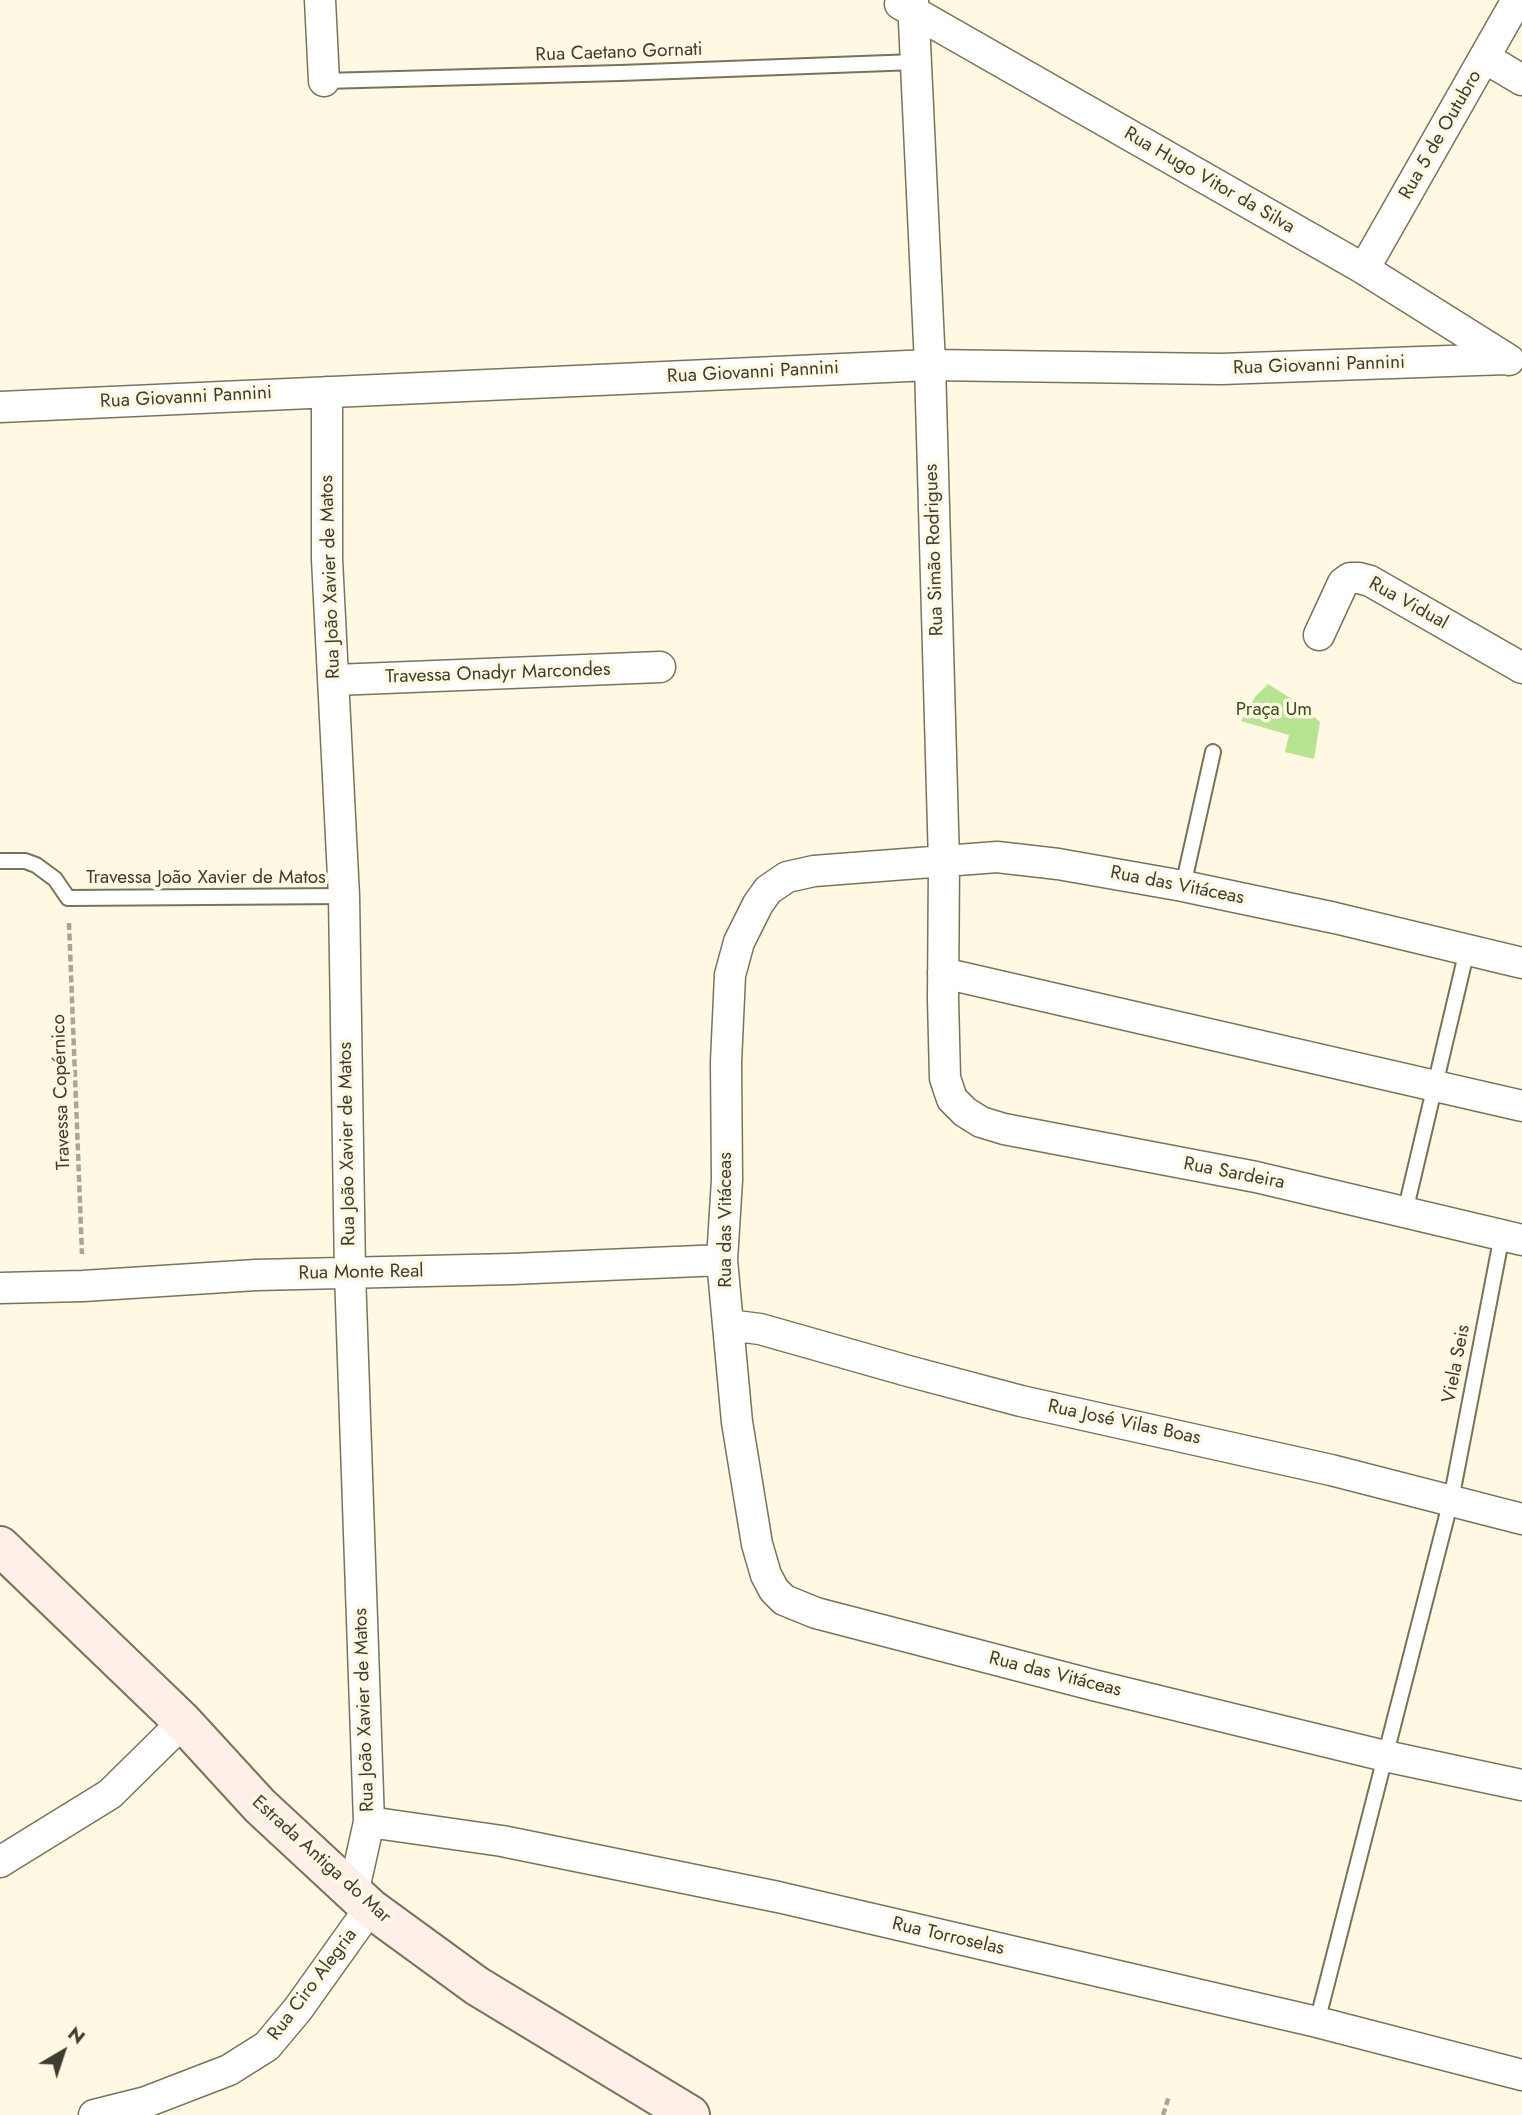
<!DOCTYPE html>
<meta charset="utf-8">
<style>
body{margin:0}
#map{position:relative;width:1522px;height:2115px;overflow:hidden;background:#fff8e2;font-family:Jost,sans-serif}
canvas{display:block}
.north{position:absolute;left:28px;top:2017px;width:70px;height:70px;-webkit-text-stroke:5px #fff8e2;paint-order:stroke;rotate:39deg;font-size:19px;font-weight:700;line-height:28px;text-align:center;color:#3f3c31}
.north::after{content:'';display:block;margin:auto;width:24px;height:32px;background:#3f3c31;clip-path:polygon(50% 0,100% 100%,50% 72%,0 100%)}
</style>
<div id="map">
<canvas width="1522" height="2115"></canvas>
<div class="north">N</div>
</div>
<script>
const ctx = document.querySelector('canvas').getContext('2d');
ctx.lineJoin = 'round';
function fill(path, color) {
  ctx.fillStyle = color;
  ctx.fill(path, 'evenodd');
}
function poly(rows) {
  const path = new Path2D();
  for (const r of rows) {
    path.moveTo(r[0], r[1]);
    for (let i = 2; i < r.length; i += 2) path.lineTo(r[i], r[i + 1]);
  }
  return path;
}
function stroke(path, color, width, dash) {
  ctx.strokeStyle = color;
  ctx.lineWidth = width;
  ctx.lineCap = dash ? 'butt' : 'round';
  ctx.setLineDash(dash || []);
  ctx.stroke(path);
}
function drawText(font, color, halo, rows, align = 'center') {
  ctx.font = font + ' Jost,sans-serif';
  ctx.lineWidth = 7;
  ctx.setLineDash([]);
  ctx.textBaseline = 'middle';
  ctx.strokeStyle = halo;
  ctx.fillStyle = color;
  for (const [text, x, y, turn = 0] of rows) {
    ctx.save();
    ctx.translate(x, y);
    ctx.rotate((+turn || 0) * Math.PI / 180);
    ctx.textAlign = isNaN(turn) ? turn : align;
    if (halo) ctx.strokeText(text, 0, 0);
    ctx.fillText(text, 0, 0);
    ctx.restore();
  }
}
const green = poly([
 [1268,684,1300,704,1320,722,1314,759,1285,752,1289,735,1241,721,1255,697]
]);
const path = poly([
 [69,923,82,1254],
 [1163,2115,1169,2096]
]);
const lane = poly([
 [324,81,620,73,915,62],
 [0,861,25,861,36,865,55,879,68,898,344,896],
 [1183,886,1213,752],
 [1405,1212,1467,950],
 [1317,2022,1451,1500,1502,1235]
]);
const street = poly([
 [320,0,324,81],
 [913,0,930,365,944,862,943,999,945,1078,952,1099,965,1112,981,1122,1004,1129,1256,1177,1522,1240],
 [900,4,1364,269,1509,360],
 [1485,58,1522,80],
 [1364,269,1517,0],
 [327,392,327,559,344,896,350,1273,369,1822,353,1894],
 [0,407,930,365,1221,369,1506,359],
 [1319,635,1343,583,1350,578,1359,578,1370,581,1522,668],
 [335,680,660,667],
 [1522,963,1335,918,1183,886,1058,864,997,857,814,871,787,877,768,890,758,904,739,942,730,975,726,1062,727,1180,722,1260,737,1422,757,1544,766,1575,774,1590,784,1600,816,1613,1093,1685,1385,1756,1522,1785],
 [943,973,1522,1106],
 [0,1288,83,1286,256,1275,512,1269,722,1260],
 [728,1325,760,1329,908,1371,1021,1401,1331,1470,1522,1519],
 [369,1822,502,1841,778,1897,1317,2022,1522,2075],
 [0,1862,110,1794,183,1722],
 [94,2115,146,2102,229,2070,267,2046,298,2009,370,1908]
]);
const secondary = poly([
 [0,1546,183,1722,260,1806,370,1908,477,1986,690,2115]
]);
const streetNames = [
 ["Rua Caetano Gornati",619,53,-2],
 ["Rua 5 de Outubro",1441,135,-60],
 ["Rua Hugo Vitor da Silva",1209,181,30],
 ["Rua Giovanni Pannini",1319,366,-2],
 ["Rua Giovanni Pannini",753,373,-3],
 ["Rua Giovanni Pannini",186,398,-3],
 ["Rua Simão Rodrigues",935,550,-92],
 ["Rua João Xavier de Matos",331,577,-92],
 ["Rua Vidual",1408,604,29],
 ["Travessa Onadyr Marcondes",498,674,-2],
 ["Travessa João Xavier de Matos",206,878],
 ["Rua das Vitáceas",1177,886,11],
 ["Travessa Copérnico",62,1092,-92],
 ["Rua João Xavier de Matos",348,1144,-91],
 ["Rua Sardeira",1234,1174,11],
 ["Rua das Vitáceas",726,1220,-90],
 ["Rua Monte Real",361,1273,-1],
 ["Viela Seis",1457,1364,-79],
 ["Rua José Vilas Boas",1124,1423,12],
 ["Rua das Vitáceas",1055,1675,14],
 ["Rua João Xavier de Matos",365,1710,-92],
 ["Estrada Antiga do Mar",321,1860,42],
 ["Rua Torroselas",948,1937,13],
 ["Rua Ciro Alegria",313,1985,-53]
];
const parkNames = [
 ["Praça Um",1274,710]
];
fill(green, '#b8e392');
stroke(lane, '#7a735a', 18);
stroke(street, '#7a735a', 33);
stroke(secondary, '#7a735a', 42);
stroke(path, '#aba694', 4.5, [7, 3.5]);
stroke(lane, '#fff', 14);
stroke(street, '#fff', 30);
stroke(secondary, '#ffefe9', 38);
drawText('19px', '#3f3c31', '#fff8e2', streetNames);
drawText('19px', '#375219', '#fff8e2', parkNames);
</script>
